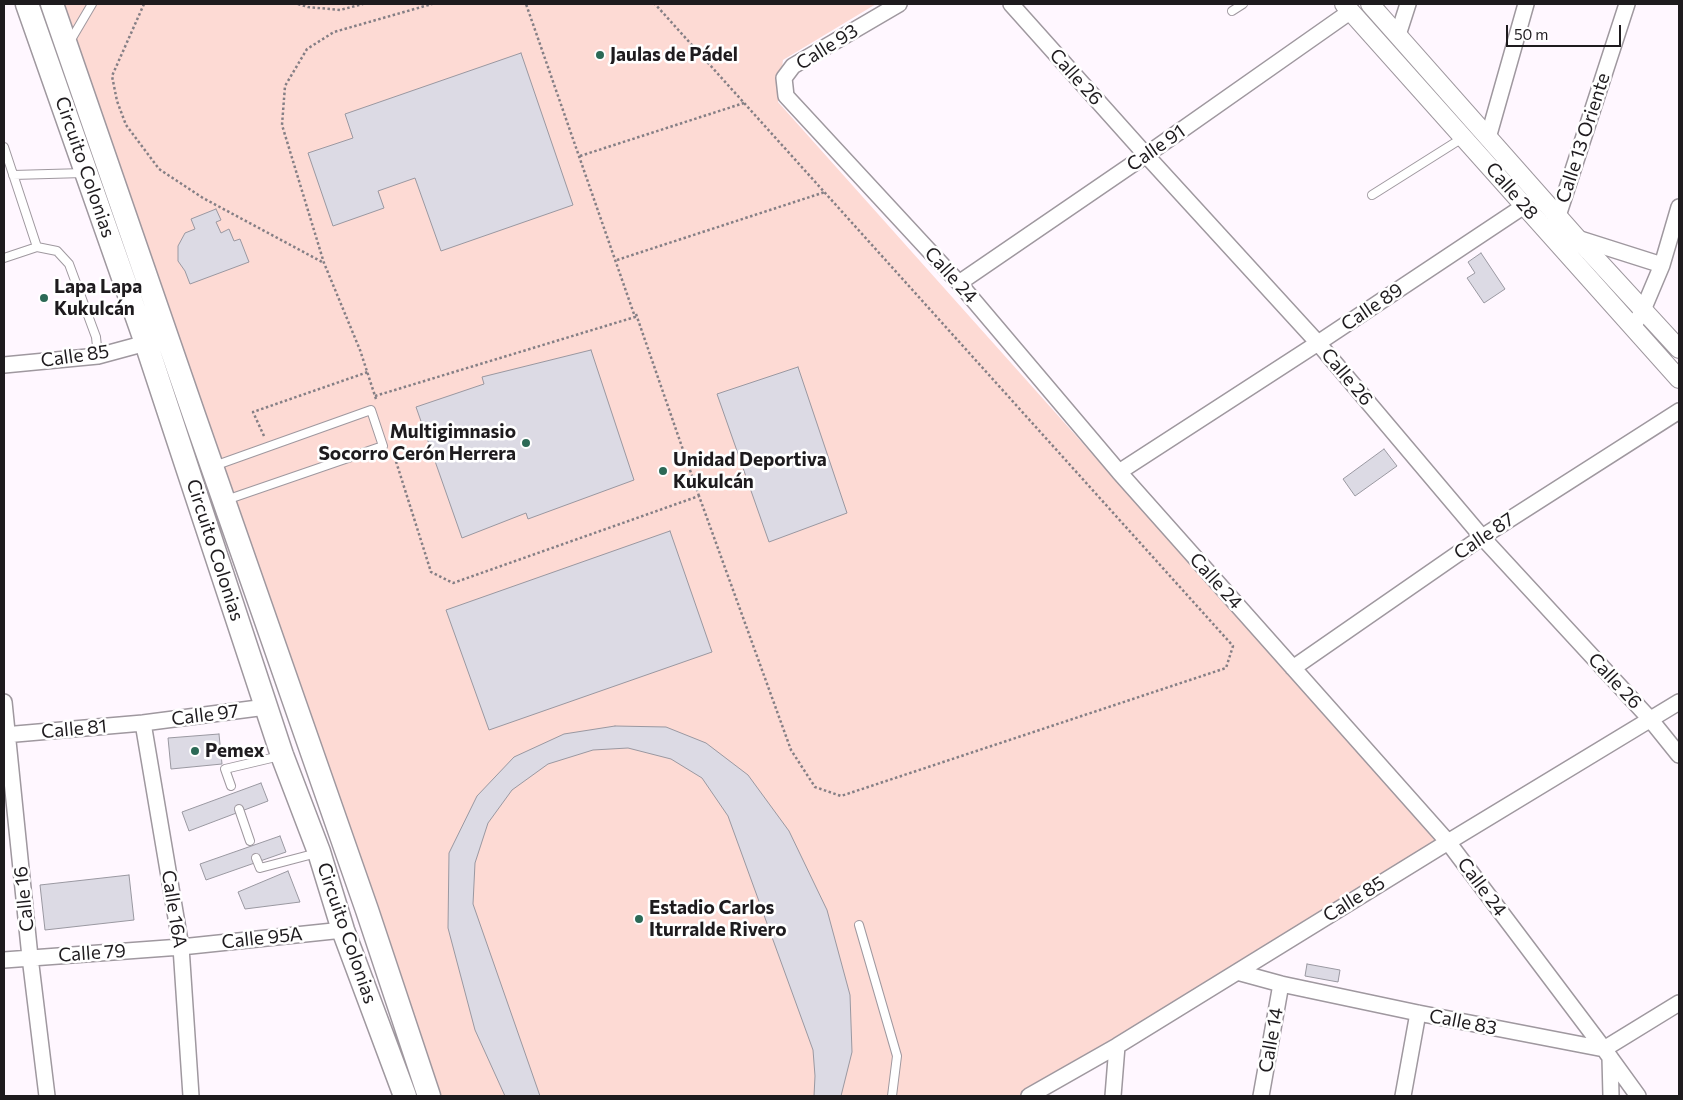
<!DOCTYPE html>
<meta charset="utf-8">
<style>
body{margin:0}
#map{position:relative;width:1683px;height:1100px;overflow:hidden;background:#fff7ff;font-family:Commissioner,sans-serif}
canvas{display:block}
.frame{position:absolute;inset:0;border:5px solid #1e1b1e;pointer-events:none}
.scale{position:absolute;left:1506px;top:25px;width:115px;height:22px;box-sizing:border-box;border:2px solid #1e1b1e;border-top:0;padding-left:6px;font-size:15px;line-height:18px;white-space:nowrap;color:#1e1b1e;-webkit-text-stroke:4px #fff;paint-order:stroke}
</style>
<div id="map">
<canvas width="1683" height="1100"></canvas>
<div class="frame"></div>
<div class="scale">50 m</div>
</div>
<script>
const ctx = document.querySelector('canvas').getContext('2d');
ctx.lineJoin = 'round';
function fill(path, color) {
  ctx.fillStyle = color;
  ctx.fill(path, 'evenodd');
}
function poly(rows) {
  const path = new Path2D();
  for (const r of rows) {
    path.moveTo(r[0], r[1]);
    for (let i = 2; i < r.length; i += 2) path.lineTo(r[i], r[i + 1]);
  }
  return path;
}
function stroke(path, color, width, dash) {
  ctx.strokeStyle = color;
  ctx.lineWidth = width;
  ctx.lineCap = dash ? 'butt' : 'round';
  ctx.setLineDash(dash || []);
  ctx.stroke(path);
}
function drawText(font, color, halo, rows, align = 'center') {
  ctx.font = font + ' Commissioner,sans-serif';
  ctx.lineWidth = 5;
  ctx.setLineDash([]);
  ctx.textBaseline = 'middle';
  ctx.strokeStyle = halo;
  ctx.fillStyle = color;
  for (const [text, x, y, turn = 0] of rows) {
    ctx.save();
    ctx.translate(x, y);
    ctx.rotate((+turn || 0) * Math.PI / 180);
    ctx.textAlign = isNaN(turn) ? turn : align;
    if (halo) ctx.strokeText(text, 0, 0);
    ctx.fillText(text, 0, 0);
    ctx.restore();
  }
}
const green = poly([
 [55,4,876,4,783,60,778,102,1437,840,1031,1096,438,1096]
]);
const building = poly([
 [521,53,573,205,441,251,415,178,378,191,384,208,333,226,308,153,353,138,345,114,521,53],
 [216,209,221,220,216,222,221,233,229,229,234,241,240,239,249,262,190,284,185,271,178,261,178,246,185,233,195,229,191,219,216,209],
 [1481,253,1505,289,1484,303,1467,278,1475,273,1468,262,1481,253],
 [591,350,634,480,528,519,526,513,462,538,416,407,484,384,482,377,591,350],
 [798,367,847,513,769,542,717,394,798,367],
 [1384,449,1397,466,1355,496,1343,479,1384,449],
 [670,531,712,652,489,730,446,610,670,531],
 [615,726,666,727,706,743,748,775,789,831,827,910,850,995,852,1052,841,1096,814,1096,815,1076,813,1050,728,816,702,778,671,759,628,748,593,750,548,764,512,790,488,823,475,863,473,904,540,1096,505,1096,475,1030,448,928,449,853,477,796,514,757,564,734,615,726],
 [219,734,222,764,171,769,168,738,219,734],
 [261,783,268,801,189,831,182,812,261,783],
 [280,836,286,852,206,880,200,864,280,836],
 [288,871,300,902,245,909,238,892,288,871],
 [129,875,134,920,45,930,40,885,129,875],
 [1307,964,1340,970,1338,982,1305,976,1307,964]
]);
const path = poly([
 [144,4,112,76,117,101,126,125,159,169,203,198,324,263],
 [298,4,308,7,340,10,363,4],
 [580,156,744,103],
 [617,260,825,192],
 [636,314,699,496],
 [375,396,635,317,526,4],
 [376,399,360,350,324,263,282,125,285,86,307,49,334,32,432,4],
 [264,436,253,412,368,372],
 [393,452,431,572,453,583,699,496,791,750,815,787,841,796,1226,668,1233,646,655,4]
]);
const service = poly([
 [1232,11,1243,4],
 [69,43,92,4],
 [4,147,37,247,4,258],
 [13,175,84,173],
 [1372,195,1464,137],
 [37,247,57,251,69,264,96,337,98,356],
 [214,466,371,410,383,446,226,500],
 [231,786,225,769,280,756],
 [239,809,250,841],
 [256,858,260,868,317,853],
 [859,925,897,1056,892,1096]
]);
const minor = poly([
 [899,4,793,66,784,78,786,96,959,283,1119,472,1448,842,1604,1049,1638,1096],
 [1011,4,1146,155,1318,343,1482,537,1650,719,1679,755],
 [1398,35,1408,4],
 [1488,138,1526,4],
 [1558,216,1627,4],
 [1577,238,1662,265],
 [959,283,1146,155,1351,11],
 [1633,327,1643,310,1662,265,1679,207],
 [4,365,98,356,146,343],
 [1119,472,1318,343,1524,206],
 [1293,668,1482,537,1679,411],
 [4,702,30,957,47,1096],
 [143,723,181,947,191,1096],
 [4,735,143,723,266,707],
 [4,960,181,947,343,930],
 [1237,972,1281,984,1418,1013,1604,1049,1679,1003],
 [1610,1057,1611,1096],
 [1029,1096,1117,1046,1448,842,1679,702],
 [1113,1096,1117,1046],
 [1261,1096,1281,984],
 [1403,1096,1418,1013]
]);
const tertiary = poly([
 [1344,4,1679,379],
 [1370,4,1577,238,1679,349]
]);
const primary = poly([
 [27,4,146,343,282,755,319,852,343,930,405,1096],
 [52,4,194,415,367,910,429,1096]
]);
const markers = [
 [600,55,5,"#2c6956"],
 [44,298,5,"#2c6956"],
 [526,443,5,"#2c6956"],
 [663,471,5,"#2c6956"],
 [195,751,5,"#2c6956"],
 [639,919,5,"#2c6956"]
];
const streetNames = [
 ["Calle 93",827,47,-32],
 ["Calle 26",1076,77,48],
 ["Calle 13 Oriente",1583,138,-72],
 ["Calle 91",1156,148,-35],
 ["Circuito Colonias",85,167,71],
 ["Calle 28",1512,191,49],
 ["Calle 24",951,275,48],
 ["Calle 89",1372,307,-34],
 ["Calle 85",75,356,-8],
 ["Calle 26",1347,377,50],
 ["Calle 87",1484,536,-34],
 ["Circuito Colonias",215,550,72],
 ["Calle 24",1216,581,48],
 ["Calle 26",1615,681,47],
 ["Calle 97",205,715,-7],
 ["Calle 81",74,729,-5],
 ["Calle 24",1482,887,53],
 ["Calle 16",24,899,-96],
 ["Calle 85",1354,899,-32],
 ["Calle 16A",174,909,81],
 ["Circuito Colonias",347,933,71],
 ["Calle 95A",262,938,-6],
 ["Calle 79",92,953,-4],
 ["Calle 83",1463,1022,11],
 ["Calle 14",1271,1040,-80]
];
const poiNames = [
 ["Jaulas de Pádel",610,55],
 ["Lapa Lapa",54,287],
 ["Kukulcán",54,309],
 ["Multigimnasio",516,432,"right"],
 ["Socorro Cerón Herrera",516,454,"right"],
 ["Unidad Deportiva",673,460],
 ["Kukulcán",673,482],
 ["Pemex",205,751],
 ["Estadio Carlos",649,908],
 ["Iturralde Rivero",649,930]
];
fill(green, '#fddad4');
fill(building, '#dcdae4');
stroke(building, '#9a98a1', 1);
stroke(service, '#9f989f', 10);
stroke(minor, '#9f989f', 18);
stroke(tertiary, '#9f989f', 20);
stroke(primary, '#9f989f', 25);
stroke(path, '#857f85', 2.5, [2.5, 2.5]);
stroke(service, '#fff', 8);
stroke(minor, '#fff', 15);
stroke(tertiary, '#fff', 18);
stroke(primary, '#fff', 22);
for (const [x, y, r, color] of markers) {
  const dot = new Path2D();
  dot.arc(x, y, r, 0, 2 * Math.PI);
  ctx.fillStyle = color;
  ctx.fill(dot);
  stroke(dot, '#fff', 2);
}
drawText('19px', '#1e1b1e', '#fff', streetNames);
drawText('bold 19px', '#1e1b1e', '#fff', poiNames, 'left');
</script>
